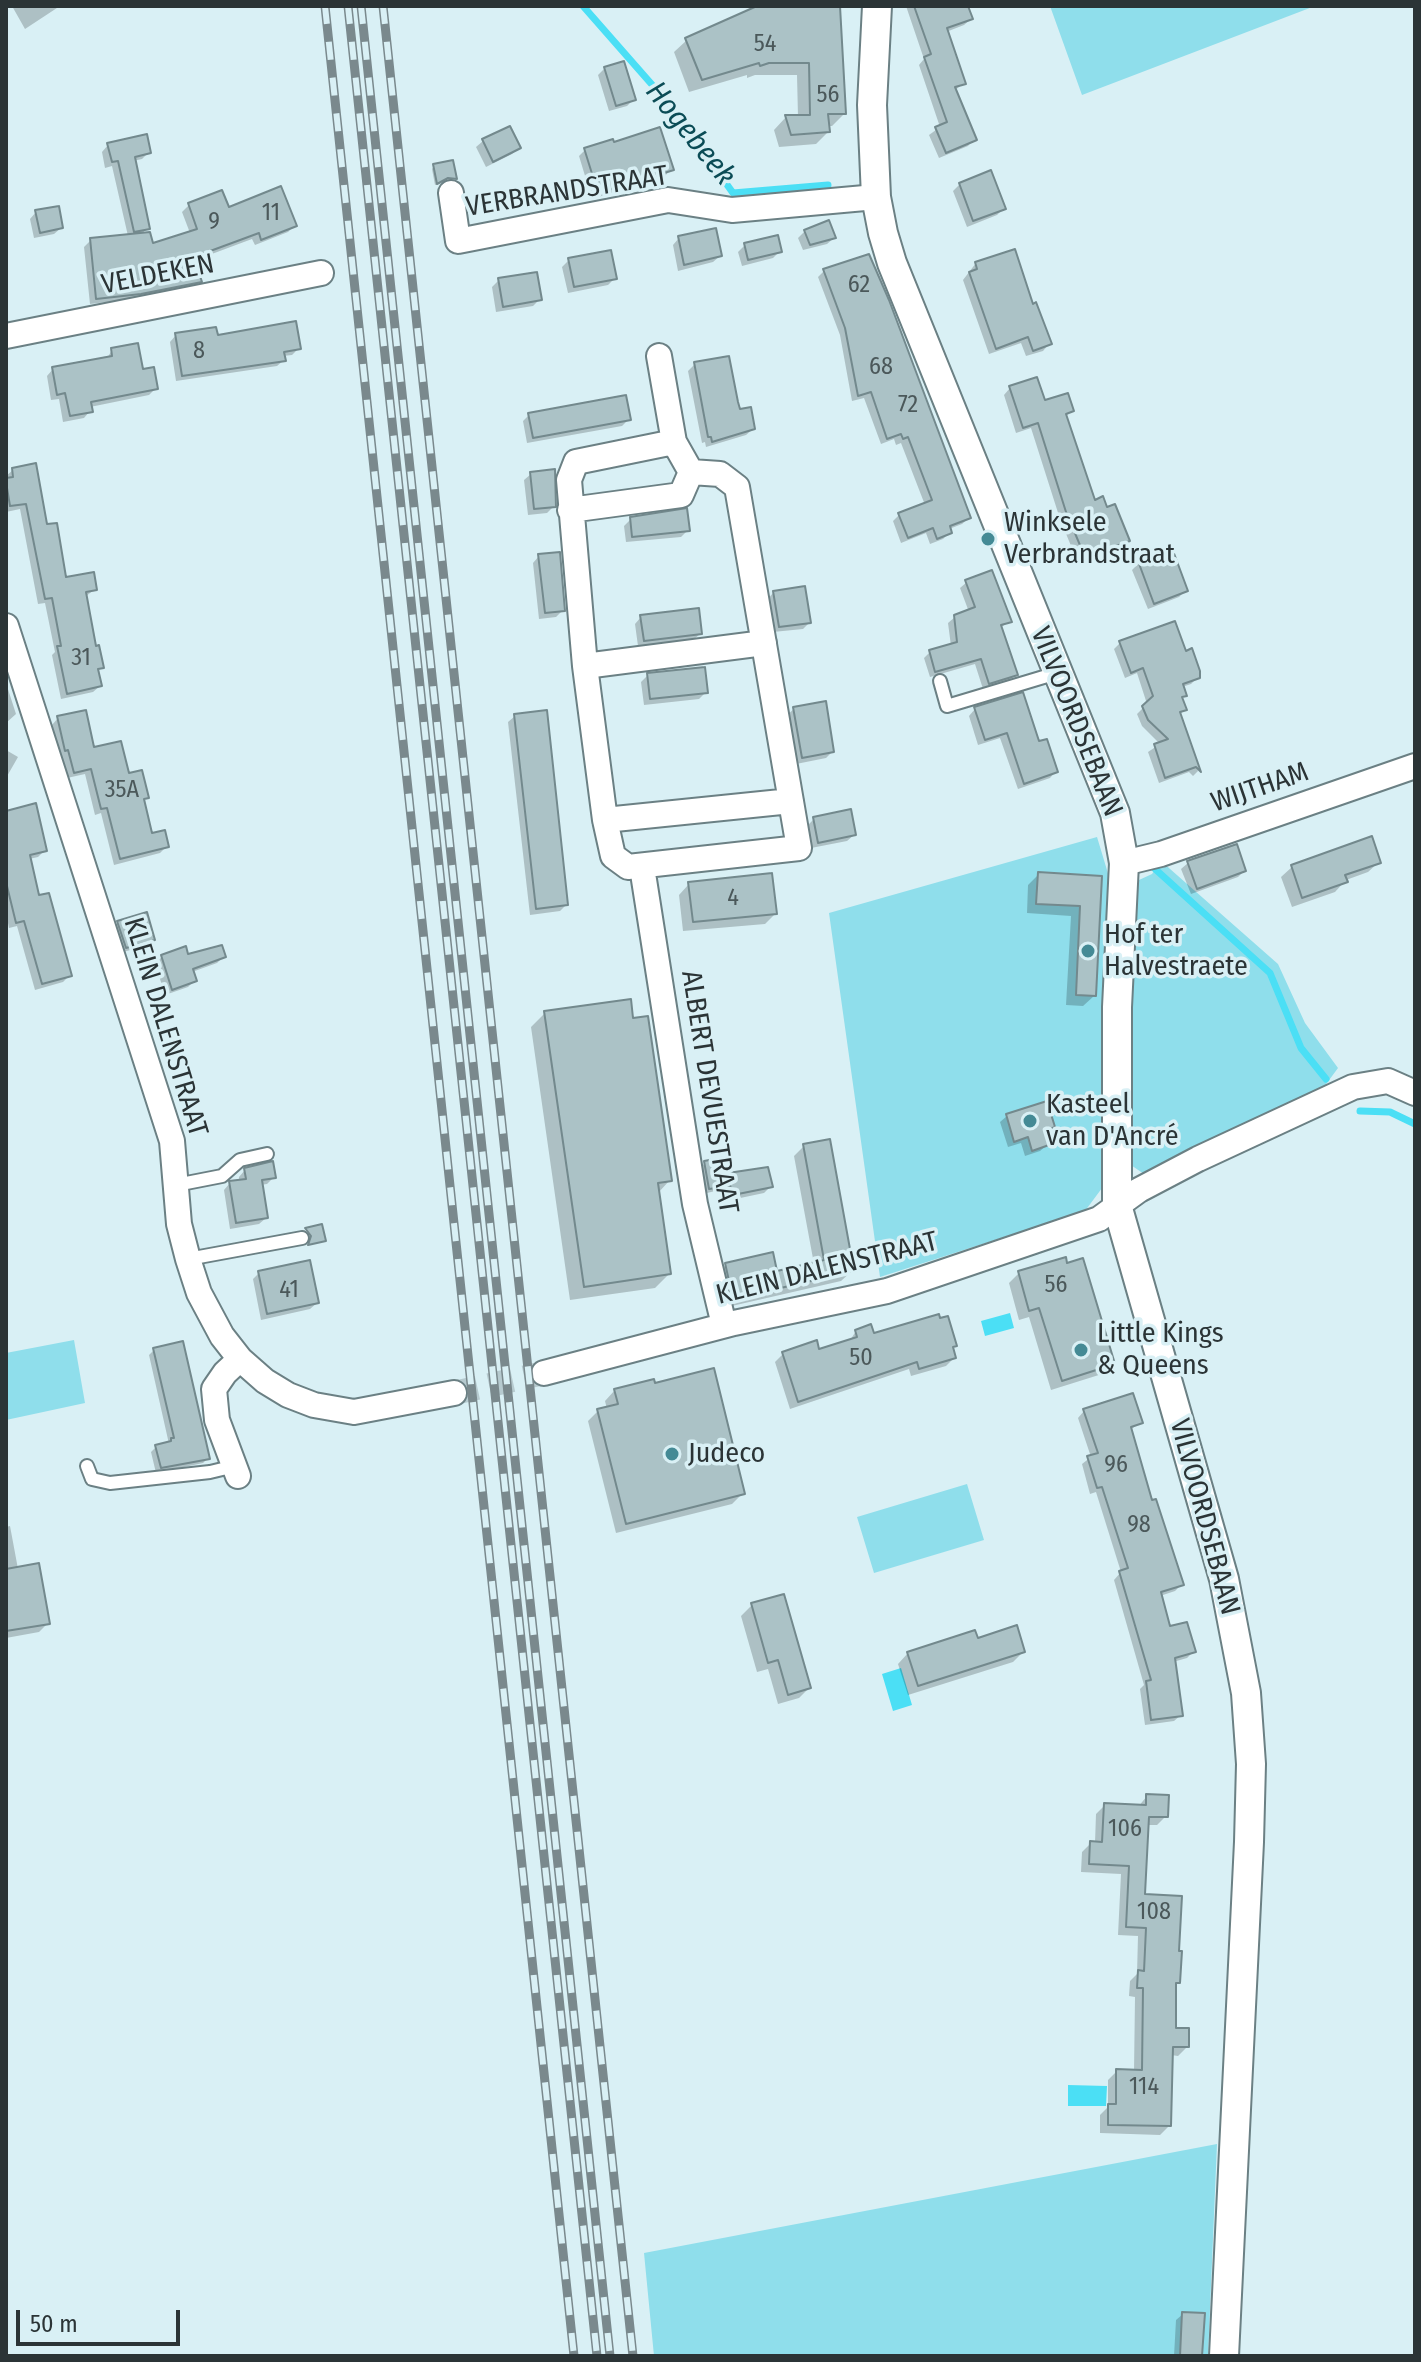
<!DOCTYPE html>
<meta charset="utf-8">
<style>
body{margin:0}
#map{position:relative;width:1421px;height:2362px;overflow:hidden;background:#d9f0f5;font-family:"Fira Sans Condensed",sans-serif}
canvas{display:block}
.frame{position:absolute;inset:0;border:8px solid #2b3436;pointer-events:none}
.scale{position:absolute;left:16px;top:2310px;width:164px;height:36px;box-sizing:border-box;border:4px solid #2b3436;border-top:0;padding-left:10px;font-size:24px;line-height:28px;white-space:nowrap;color:#2b3436;-webkit-text-stroke:6px #d9f0f5;paint-order:stroke}
</style>
<div id="map">
<canvas width="1421" height="2362"></canvas>
<div class="frame"></div>
<div class="scale">50 m</div>
</div>
<script>
const ctx = document.querySelector('canvas').getContext('2d');
ctx.lineJoin = 'round';
function fill(path, color) {
  ctx.fillStyle = color;
  ctx.fill(path, 'evenodd');
}
function poly(rows) {
  const path = new Path2D();
  for (const r of rows) {
    path.moveTo(r[0], r[1]);
    for (let i = 2; i < r.length; i += 2) path.lineTo(r[i], r[i + 1]);
  }
  return path;
}
function stroke(path, color, width, dash) {
  ctx.strokeStyle = color;
  ctx.lineWidth = width;
  ctx.lineCap = dash ? 'butt' : 'round';
  ctx.setLineDash(dash || []);
  ctx.stroke(path);
}
function drawText(font, color, halo, rows, align = 'center') {
  ctx.font = font + ' "Fira Sans Condensed",sans-serif';
  ctx.lineWidth = 7;
  ctx.setLineDash([]);
  ctx.textBaseline = 'middle';
  ctx.strokeStyle = halo;
  ctx.fillStyle = color;
  for (const [text, x, y, turn = 0] of rows) {
    ctx.save();
    ctx.translate(x, y);
    ctx.rotate((+turn || 0) * Math.PI / 180);
    ctx.textAlign = isNaN(turn) ? turn : align;
    if (halo) ctx.strokeText(text, 0, 0);
    ctx.fillText(text, 0, 0);
    ctx.restore();
  }
}
const green = poly([
 [1050,6,1315,6,1082,95],
 [1097,837,1110,880,1108,1180,1085,1211,880,1277,829,913],
 [1161,861,1278,964,1305,1023,1338,1068,1321,1091,1144,1174,1128,1163,1127,1016,1136,893,1139,880,1152,874],
 [74,1340,85,1403,6,1420,6,1353],
 [967,1484,984,1540,874,1573,857,1517],
 [1217,2144,1208,2356,654,2356,644,2253]
]);
const water = poly([
 [1010,1313,1014,1328,985,1336,981,1321],
 [901,1668,912,1705,893,1711,882,1674],
 [1068,2085,1107,2086,1106,2106,1068,2106]
]);
const shadow = poly([
 [12,6,60,6,25,29],
 [762,6,838,6,844,114,832,126,828,126,828,132,816,144,779,147,774,130,786,117,798,117,797,75,755,75,747,78,747,75,689,92,674,52,687,40],
 [906,6,966,6,971,19,964,25,946,32,964,83,954,91,974,139,968,146,939,158,929,135,940,127,919,65,924,59],
 [605,68,633,100,627,106,609,111,598,75],
 [483,141,518,148,512,154,486,167,476,147],
 [108,145,149,152,142,159,133,161,147,228,141,235,151,246,190,233,182,212,189,205,221,193,228,210,295,225,288,232,255,245,252,239,193,261,200,281,193,288,133,299,90,304,84,247,91,240,128,236,112,166,105,168,102,152],
 [585,150,671,169,665,176,592,199,579,156],
 [434,166,455,179,435,185,432,169],
 [960,184,1004,208,997,215,967,227,953,191],
 [36,212,61,228,54,234,34,238,30,219],
 [805,231,834,238,827,244,803,250,798,238],
 [679,238,720,256,713,262,678,271,673,245],
 [745,245,780,251,773,258,742,266,738,252],
 [569,260,614,279,608,285,568,293,562,267],
 [976,263,1031,306,1049,344,1043,351,1026,356,1021,343,989,354,963,280],
 [824,271,969,518,962,524,949,529,950,532,943,539,930,544,926,533,901,543,893,521,899,515,925,505,901,443,896,445,894,439,881,444,864,398,852,401,840,335,818,277],
 [499,280,539,300,533,306,496,312,492,287],
 [176,335,216,337,299,348,292,355,283,356,284,360,277,366,176,381,170,342],
 [112,350,141,372,156,388,149,395,90,407,90,411,84,418,63,422,59,399,51,400,47,376,53,369,106,360],
 [695,364,753,429,746,435,706,447,705,442,702,443,688,371],
 [1010,388,1043,403,1071,411,1065,417,1094,502,1127,540,1121,547,1078,563,1060,519,1031,428,1016,433,1004,395],
 [529,415,629,419,622,426,527,443,523,421],
 [13,470,46,527,65,579,95,589,85,597,95,649,102,667,97,672,100,686,93,692,61,699,52,655,55,652,45,603,38,604,20,509,6,512,6,476],
 [531,474,554,506,547,513,528,515,524,480],
 [631,519,688,530,681,537,626,542,624,526],
 [539,556,563,610,556,617,539,619,533,563],
 [1139,563,1186,590,1179,597,1148,609,1132,570],
 [967,582,1010,621,1000,628,1015,675,1009,681,983,689,975,664,930,677,924,658,930,652,951,646,948,623,955,617,969,612,960,588],
 [773,593,809,623,803,629,773,632,767,600],
 [641,617,700,634,693,640,638,646,635,624],
 [1120,643,1185,653,1198,677,1191,684,1182,687,1185,695,1181,700,1185,709,1179,715,1198,771,1193,776,1189,772,1159,783,1148,752,1160,744,1142,726,1137,714,1147,704,1137,673,1125,678,1114,649],
 [648,675,706,692,699,699,644,705,641,682],
 [6,683,16,714,6,723],
 [794,709,832,752,826,758,796,764,787,715],
 [975,709,1038,744,1056,771,1050,778,1018,789,1000,738,978,745,969,716],
 [515,716,566,905,560,911,530,915,508,722],
 [58,718,93,750,128,776,147,797,143,802,151,835,167,846,160,853,114,865,101,813,95,815,85,774,67,778,61,756,59,756,52,725],
 [6,750,18,757,6,778],
 [6,814,45,850,38,857,29,859,38,898,70,975,63,982,35,990,17,926,9,928,6,913],
 [814,819,854,835,847,841,811,848,807,826],
 [1379,862,1368,872,1346,880,1335,892,1292,907,1281,877,1292,867],
 [1188,863,1244,871,1238,877,1191,894,1181,869],
 [1039,874,1100,878,1094,996,1083,1006,1066,1005,1071,916,1027,913,1028,885],
 [689,884,775,914,765,924,683,931,679,895],
 [118,922,152,939,146,946,119,953,112,929],
 [224,956,217,963,192,972,195,980,188,987,165,995,155,963,162,957],
 [545,1013,670,1180,658,1193,669,1274,655,1288,570,1300,531,1027],
 [1007,1116,1053,1127,1044,1134,1047,1145,1040,1151,1025,1156,1021,1143,1008,1147,1000,1122],
 [804,1146,852,1271,841,1281,723,1308,715,1275,726,1265,775,1273,814,1264,794,1156],
 [705,1163,726,1175,770,1187,764,1193,726,1201,723,1189,703,1194,698,1170],
 [245,1170,274,1177,267,1184,260,1185,266,1218,259,1224,230,1229,224,1190,230,1183,239,1182,239,1177],
 [321,1227,324,1240,307,1246,309,1239,304,1234],
 [259,1273,317,1303,310,1309,261,1320,253,1279],
 [1019,1273,1113,1364,1102,1374,1051,1390,1029,1317,1019,1320,1009,1283],
 [856,1331,951,1349,954,1358,946,1366,911,1376,909,1369,790,1409,775,1362,783,1354,818,1352,849,1342],
 [154,1350,208,1458,203,1463,156,1473,151,1452,156,1447,169,1444,149,1355],
 [615,1390,743,1493,732,1504,616,1533,588,1421,598,1411,607,1409,605,1401],
 [1084,1411,1140,1423,1130,1430,1151,1503,1181,1585,1175,1591,1160,1596,1169,1629,1193,1652,1187,1658,1173,1662,1181,1715,1174,1721,1145,1725,1140,1689,1144,1685,1114,1580,1121,1572,1096,1492,1090,1494,1082,1464,1091,1457,1078,1418],
 [10,1526,18,1569,48,1623,39,1632,6,1638,6,1527],
 [752,1605,809,1688,799,1698,778,1704,768,1669,757,1672,741,1616],
 [976,1641,1023,1652,1013,1662,908,1695,898,1664,908,1653],
 [1147,1796,1166,1816,1157,1825,1146,1825,1143,1896,1178,1982,1174,1986,1173,2030,1187,2047,1178,2056,1171,2055,1169,2126,1160,2135,1100,2133,1100,2115,1108,2107,1108,2080,1117,2071,1134,2072,1135,1997,1129,1996,1130,1981,1137,1974,1138,1936,1118,1935,1121,1874,1081,1872,1082,1852,1091,1843,1095,1843,1096,1814,1105,1805,1138,1807],
 [1183,2314,1200,2356,1174,2356,1176,2320]
]);
const stream = poly([
 [583,6,669,104,733,193,828,185],
 [1154,868,1270,973,1301,1048,1326,1079],
 [1360,1111,1390,1112,1415,1124]
]);
const building = poly([
 [757,6,840,6,846,114,828,114,830,132,791,135,785,115,810,115,809,63,769,63,760,66,759,63,702,80,685,38,757,6],
 [914,6,968,6,973,19,947,28,966,84,955,87,977,140,946,153,935,127,947,122,924,57,931,54,914,6],
 [624,61,636,100,616,106,604,67,624,61],
 [510,126,521,148,493,162,482,139,510,126],
 [660,127,674,170,598,193,584,148,613,139,614,142,660,127],
 [147,134,151,153,135,157,150,229,134,232,118,161,112,162,107,143,147,134],
 [453,160,457,179,448,178,437,184,433,164,453,160],
 [991,170,1006,209,973,221,959,183,991,170],
 [281,186,297,226,261,240,259,233,194,257,202,282,141,294,96,299,90,238,150,232,153,243,197,229,188,203,222,190,229,207,281,186],
 [59,206,63,228,40,233,35,210,59,206],
 [829,220,836,238,810,245,804,230,829,220],
 [716,228,722,256,684,265,678,236,716,228],
 [778,235,782,252,748,260,744,243,778,235],
 [1015,249,1033,304,1036,302,1052,344,1033,351,1028,337,996,349,969,272,977,269,975,262,1015,249],
 [611,250,617,279,574,287,568,258,611,250],
 [869,254,889,300,971,518,950,526,952,533,937,539,933,528,908,538,898,513,932,500,908,437,903,439,901,434,887,439,871,392,858,396,845,328,823,269,869,254],
 [537,272,542,300,503,307,498,278,537,272],
 [296,321,301,349,284,352,286,361,182,376,175,333,216,327,218,335,296,321],
 [138,343,143,369,154,367,158,389,91,402,93,412,70,416,65,393,57,395,52,367,112,356,111,348,138,343],
 [729,356,738,402,740,409,751,407,755,429,712,442,711,437,708,437,694,362,729,356],
 [1037,377,1045,400,1068,393,1074,411,1066,414,1095,500,1103,496,1107,507,1115,504,1130,541,1085,557,1066,512,1038,423,1023,428,1009,386,1037,377],
 [626,395,631,420,533,438,528,413,626,395],
 [36,463,47,524,57,523,66,577,94,572,97,590,86,592,96,646,99,645,104,668,98,669,102,686,67,694,57,646,61,646,52,598,45,599,26,504,10,506,6,482,6,478,13,477,12,468,36,463],
 [555,469,556,507,534,509,530,472,555,469],
 [687,508,690,531,632,537,630,517,687,508],
 [1172,548,1188,591,1154,604,1138,561,1172,548],
 [560,552,565,611,545,613,538,554,560,552],
 [992,570,1012,622,1001,625,1018,675,989,684,981,659,935,672,929,650,957,642,954,615,975,607,965,580,992,570],
 [805,586,811,623,779,627,773,591,805,586],
 [699,608,702,634,644,641,640,615,699,608],
 [1175,621,1186,651,1192,648,1200,671,1200,678,1183,684,1187,696,1182,697,1187,710,1180,712,1201,772,1196,767,1165,778,1154,744,1168,739,1148,720,1142,706,1153,696,1143,668,1131,673,1119,641,1175,621],
 [705,667,708,693,650,699,647,673,705,667],
 [1023,692,1039,741,1047,739,1058,772,1024,784,1007,733,985,740,974,707,1023,692],
 [826,701,834,752,802,758,793,707,826,701],
 [86,710,94,747,121,741,129,773,142,770,149,798,144,799,152,833,165,830,169,847,120,859,107,808,101,809,91,769,74,773,68,750,65,751,57,716,86,710],
 [547,710,568,905,536,909,514,714,547,710],
 [36,803,47,851,30,855,39,895,49,893,72,976,42,984,24,921,16,923,6,882,6,811,36,803],
 [851,809,856,835,818,843,813,817,851,809],
 [1372,836,1381,863,1345,875,1348,882,1302,898,1291,865,1372,836],
 [1237,844,1246,871,1197,889,1187,861,1237,844],
 [1038,872,1102,876,1096,996,1076,995,1080,906,1036,904,1038,872],
 [772,873,777,914,693,922,688,882,772,873],
 [147,912,155,940,126,948,117,921,147,912],
 [222,945,226,957,193,969,197,981,172,990,161,955,186,946,188,954,222,945],
 [631,999,633,1018,648,1016,672,1181,658,1183,671,1274,584,1287,544,1011,631,999],
 [1047,1101,1055,1127,1045,1131,1049,1145,1032,1151,1028,1137,1014,1142,1006,1114,1047,1101],
 [830,1139,854,1271,733,1299,725,1263,773,1252,777,1271,824,1260,803,1144,830,1139],
 [726,1157,728,1173,768,1167,773,1187,733,1195,728,1179,729,1186,709,1189,704,1161,726,1157],
 [273,1161,276,1178,262,1180,268,1218,236,1223,229,1181,246,1179,244,1168,273,1161],
 [322,1224,326,1241,308,1245,311,1236,305,1228,322,1224],
 [1066,1257,1067,1263,1083,1258,1115,1364,1062,1381,1039,1308,1029,1311,1018,1271,1066,1257],
 [310,1260,319,1303,267,1314,258,1271,310,1260],
 [939,1314,940,1318,948,1316,957,1346,953,1347,956,1358,919,1369,917,1362,798,1402,782,1352,817,1340,819,1349,857,1337,855,1330,871,1324,874,1333,939,1314],
 [183,1341,210,1459,161,1468,155,1445,171,1441,171,1438,174,1438,153,1348,183,1341],
 [714,1368,745,1494,626,1524,597,1409,618,1404,614,1389,654,1379,655,1383,714,1368],
 [1133,1393,1143,1423,1131,1427,1152,1500,1156,1499,1184,1585,1161,1592,1170,1626,1187,1622,1196,1652,1175,1658,1183,1716,1151,1720,1146,1681,1151,1680,1119,1571,1128,1568,1102,1487,1097,1488,1087,1456,1098,1453,1083,1409,1133,1393],
 [39,1563,50,1624,6,1631,6,1569,39,1563],
 [784,1594,811,1688,788,1695,778,1660,768,1663,751,1603,784,1594],
 [1017,1625,1025,1652,918,1686,907,1652,975,1630,978,1638,1017,1625],
 [1146,1794,1169,1795,1168,1817,1149,1817,1145,1894,1182,1896,1179,1951,1182,1951,1180,1983,1176,1983,1176,2028,1189,2028,1189,2047,1173,2047,1171,2126,1108,2125,1108,2104,1116,2104,1116,2069,1142,2070,1143,1988,1137,1988,1138,1970,1144,1971,1146,1928,1126,1927,1129,1866,1089,1864,1090,1841,1102,1842,1104,1803,1146,1805,1146,1794],
 [1182,2312,1205,2313,1202,2356,1180,2356,1182,2312]
]);
const minorTunnel = poly([
 [454,1393,544,1373]
]);
const service = poly([
 [940,681,947,706,1057,673],
 [176,1185,222,1176,240,1160,267,1154],
 [188,1259,302,1238],
 [87,1466,92,1479,110,1483,210,1472,235,1466]
]);
const minor = poly([
 [451,193,458,241,668,200,732,210,876,197],
 [6,336,321,273],
 [659,356,674,442,691,472,720,474,737,487,799,848,628,867,613,856,605,820,585,666,569,480,576,462,674,442],
 [570,510,681,495,691,472],
 [6,626,172,1141,179,1224,188,1259,199,1293,222,1336,240,1359,265,1381,288,1395,314,1405,354,1412,454,1393],
 [585,666,764,643],
 [605,820,791,801],
 [1124,863,1161,854,1415,766],
 [642,867,695,1204,724,1325],
 [544,1373,734,1323,887,1291,1099,1219,1139,1190,1198,1159,1353,1087,1388,1081,1415,1093],
 [238,1476,217,1420,214,1389,225,1373,240,1359]
]);
const tertiary = poly([
 [877,6,872,105,876,197,883,233,892,263,1115,813,1124,863,1117,1007,1117,1205,1224,1579,1246,1693,1251,1764,1249,1842,1224,2356]
]);
const rail = poly([
 [325,6,574,2356],
 [348,6,597,2356],
 [361,6,610,2356],
 [383,6,633,2356]
]);
const markers = [
 [988,539,8,"#448a95"],
 [1088,951,8,"#448a95"],
 [1030,1121,8,"#448a95"],
 [1081,1350,8,"#448a95"],
 [672,1454,8,"#448a95"]
];
const numberNames = [
 ["54",765,44],
 ["56",828,95],
 ["11",271,213],
 ["9",214,222],
 ["62",859,285],
 ["8",199,351],
 ["68",881,367],
 ["72",908,405],
 ["31",81,658],
 ["35A",122,790],
 ["4",733,898],
 ["56",1056,1285],
 ["41",289,1290],
 ["50",861,1358],
 ["96",1116,1465],
 ["98",1139,1525],
 ["106",1125,1829],
 ["108",1154,1912],
 ["114",1144,2087]
];
const streetNames = [
 ["VERBRANDSTRAAT",567,192,-9],
 ["VELDEKEN",158,275,-11],
 ["VILVOORDSEBAAN",1076,722,68],
 ["WIJTHAM",1260,788,-19],
 ["KLEIN DALENSTRAAT",165,1027,73],
 ["ALBERT DEVUESTRAAT",709,1092,81],
 ["KLEIN DALENSTRAAT",827,1269,-14],
 ["VILVOORDSEBAAN",1204,1517,75]
];
const poiNames = [
 ["Winksele",1004,523],
 ["Verbrandstraat",1004,555],
 ["Hof ter",1104,935],
 ["Halvestraete",1104,967],
 ["Kasteel",1046,1105],
 ["van D'Ancré",1046,1137],
 ["Little Kings",1097,1334],
 ["& Queens",1097,1366],
 ["Judeco",688,1454]
];
const waterNames = [
 ["Hogebeek",690,134,51]
];
fill(green, '#8fdeeb');
fill(water, '#4bdff5');
fill(shadow, '#0003');
stroke(stream, '#4bdff5', 7);
fill(building, '#abc2c6');
stroke(building, '#73898d', 2);
stroke(minorTunnel, '#b6cacf', 24, [24, 12]);
stroke(service, '#6b8084', 16);
stroke(minor, '#6b8084', 28);
stroke(tertiary, '#6b8084', 32);
stroke(service, '#fff', 12);
stroke(minor, '#fff', 24);
stroke(tertiary, '#fff', 28);
stroke(rail, '#7a898d', 9);
stroke(rail, '#d9f0f5', 6, [18]);
for (const [x, y, r, color] of markers) {
  const dot = new Path2D();
  dot.arc(x, y, r, 0, 2 * Math.PI);
  ctx.fillStyle = color;
  ctx.fill(dot);
  stroke(dot, '#d9f0f5', 3);
}
drawText('24px', '#4b585a', null, numberNames);
drawText('28px', '#2b3436', '#d9f0f5', streetNames);
drawText('28px', '#2b3436', '#d9f0f5', poiNames, 'left');
drawText('italic 30px', '#0b4c56', '#d9f0f5', waterNames);
</script>
